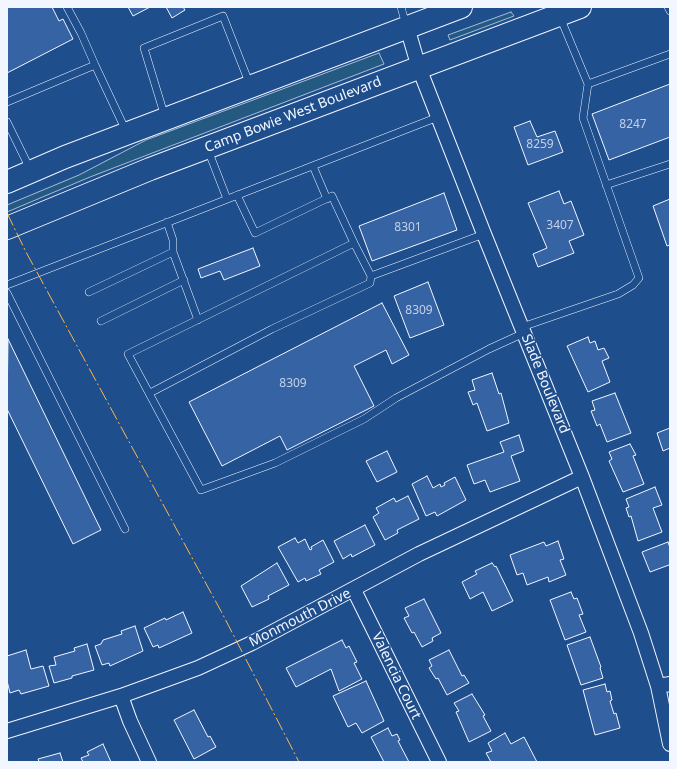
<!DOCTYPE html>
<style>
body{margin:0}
#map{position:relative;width:677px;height:769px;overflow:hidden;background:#1f4e8c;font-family:"Noto Sans",sans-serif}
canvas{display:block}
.frame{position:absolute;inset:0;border:8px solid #f2f6ff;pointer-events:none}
</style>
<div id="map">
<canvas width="677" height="769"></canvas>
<div class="frame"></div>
</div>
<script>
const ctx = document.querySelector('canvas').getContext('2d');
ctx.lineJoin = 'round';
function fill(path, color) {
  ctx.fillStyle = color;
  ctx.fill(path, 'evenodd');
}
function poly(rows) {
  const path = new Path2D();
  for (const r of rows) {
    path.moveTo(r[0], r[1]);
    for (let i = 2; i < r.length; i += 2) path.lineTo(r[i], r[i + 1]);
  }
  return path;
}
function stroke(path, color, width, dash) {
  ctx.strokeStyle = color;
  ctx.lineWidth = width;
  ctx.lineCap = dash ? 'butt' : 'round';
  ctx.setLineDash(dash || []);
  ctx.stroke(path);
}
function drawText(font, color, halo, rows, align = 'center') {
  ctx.font = font + ' "Noto Sans",sans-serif';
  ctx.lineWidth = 3;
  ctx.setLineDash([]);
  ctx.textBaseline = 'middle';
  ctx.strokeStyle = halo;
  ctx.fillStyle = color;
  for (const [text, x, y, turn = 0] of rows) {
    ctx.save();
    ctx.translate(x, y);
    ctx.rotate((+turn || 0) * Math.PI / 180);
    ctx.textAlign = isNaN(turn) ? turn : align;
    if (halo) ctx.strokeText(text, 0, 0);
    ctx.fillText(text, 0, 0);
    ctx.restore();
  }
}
const green = poly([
 [511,12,514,16,450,40,448,35,511,12],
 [379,53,384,64,90,177,7,212,7,205,79,175,146,140,379,53]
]);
const building = poly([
 [7,7,52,7,59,21,63,19,73,39,7,73,7,7],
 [128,7,150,7,133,16,128,7],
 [166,7,183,7,185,10,172,18,166,7],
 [670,84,670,137,609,160,592,114,670,84],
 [530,121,537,137,555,131,563,152,528,165,514,127,530,121],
 [559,191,564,204,571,201,584,235,569,241,574,253,538,267,533,254,547,248,528,203,559,191],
 [444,193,457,230,372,261,359,226,444,193],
 [670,199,670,245,667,246,653,206,670,199],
 [253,248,260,266,224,280,220,271,201,278,198,269,253,248],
 [428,282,444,325,410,338,394,296,428,282],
 [382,303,409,355,392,364,386,350,354,366,374,406,287,450,280,436,222,466,189,402,382,303],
 [588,337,590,343,595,341,598,350,604,348,609,358,602,361,610,382,588,392,567,346,588,337],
 [8,339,101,530,73,544,7,409,8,339],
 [492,373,499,394,501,393,509,423,487,431,477,403,473,405,468,392,475,390,472,380,492,373],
 [615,393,631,433,607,442,600,424,597,426,591,411,595,410,592,401,615,393],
 [670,428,670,448,663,451,657,433,670,428],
 [519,435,524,451,511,456,520,481,490,492,485,480,474,484,467,465,504,452,500,442,519,435],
 [630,444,636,455,633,456,644,484,623,492,609,461,612,459,609,452,630,444],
 [387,451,397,472,377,482,366,461,387,451],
 [427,476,433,488,440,484,441,487,445,485,444,483,455,477,466,500,437,516,435,512,426,516,412,484,427,476],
 [655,487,662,505,653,508,662,532,638,541,631,516,629,517,626,508,629,507,626,499,655,487],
 [408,496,419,519,397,530,398,533,385,540,373,517,379,513,376,508,394,498,396,502,408,496],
 [365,525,375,545,352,557,351,554,343,559,334,541,365,525],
 [295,538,298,543,305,539,310,550,312,549,311,547,323,540,334,562,319,570,321,574,306,581,305,578,298,582,278,547,295,538],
 [558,541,564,559,560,560,566,575,549,582,548,577,527,585,523,573,517,575,510,555,544,542,546,546,558,541],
 [668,542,670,548,670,566,669,565,650,572,642,552,668,542],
 [277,563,289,585,268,596,269,599,252,607,241,586,277,563],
 [492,563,495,567,496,566,513,601,492,611,483,592,470,599,462,582,477,574,475,571,492,563],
 [571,592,574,599,577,598,583,614,579,615,586,632,565,640,550,600,571,592],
 [424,599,441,633,432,638,433,641,422,647,414,632,412,633,404,618,409,616,405,608,424,599],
 [183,612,192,633,159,648,158,645,153,647,144,628,165,618,166,620,183,612],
 [135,626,143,651,110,666,109,663,102,665,95,646,101,644,103,640,122,634,121,631,135,626],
 [590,637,601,667,600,668,603,678,581,685,567,645,590,637],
 [342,640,346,648,349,646,357,662,354,663,362,679,339,691,331,669,296,687,286,668,342,640],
 [87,644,94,670,72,676,72,678,54,683,49,666,56,665,54,657,75,651,74,648,87,644],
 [26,650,31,669,43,666,49,686,21,694,19,690,10,693,7,681,7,656,26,650],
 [449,650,462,676,464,675,469,683,447,695,438,678,436,679,429,668,432,666,429,660,449,650],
 [366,681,384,721,362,733,356,723,348,727,333,696,366,681],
 [605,684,607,692,610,691,612,700,610,701,614,714,616,713,620,728,595,735,583,690,605,684],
 [472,694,485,715,483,716,491,731,469,742,456,712,459,711,454,703,472,694],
 [194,710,208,737,210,736,216,747,194,759,174,720,194,710],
 [388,728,392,736,397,734,400,740,398,741,409,762,384,762,371,737,388,728],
 [505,733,511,744,524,737,537,762,491,762,486,753,492,751,488,743,505,733],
 [103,744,111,762,83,762,81,758,89,755,87,752,103,744],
 [60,753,63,762,39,762,38,759,60,753]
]);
const service = poly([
 [67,7,81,33,95,65],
 [401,7,406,25],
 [668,7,670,11],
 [588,84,670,54],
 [7,102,95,65,126,131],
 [165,117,144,48,223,16,250,85],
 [7,122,30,169],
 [208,150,227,199],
 [313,166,327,199],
 [606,185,670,164],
 [237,195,255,233,332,196,354,243],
 [167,222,173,240,173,252],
 [484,234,371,276,354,243,128,354,201,490,275,463,364,419,396,398,489,349,524,333],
 [7,285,438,117],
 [89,292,173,252,198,320],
 [7,293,125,529],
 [101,321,184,280],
 [522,327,618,294,633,285,639,278,583,118,588,84,560,17],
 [150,393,272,329,370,283,371,276]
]);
const minor = poly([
 [407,27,419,68,484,234,582,477,641,633,658,686,670,744],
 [354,590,439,762],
 [658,686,670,684],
 [121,696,130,721,149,762],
 [7,731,121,696,198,668,252,643,419,554,582,477]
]);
const primary = poly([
 [7,182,65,157,461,7],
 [7,228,150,169,580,7]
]);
const power = poly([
 [7,213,26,252,222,613,299,762]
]);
const numberNames = [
 ["8247",633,125],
 ["8259",540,145],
 ["3407",560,226],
 ["8301",408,228],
 ["8309",419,311],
 ["8309",293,384]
];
const streetNames = [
 ["Camp Bowie West Boulevard",293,115,-21],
 ["Slade Boulevard",545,384,68],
 ["Monmouth Drive",300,618,-27],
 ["Valencia Court",396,676,64]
];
fill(green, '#245a82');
stroke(green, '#a8bbd7', 1);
fill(building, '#3563a3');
stroke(building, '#f2f6ff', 1);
stroke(service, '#f2f6ff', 8);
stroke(minor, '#f2f6ff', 16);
stroke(primary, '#f2f6ff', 24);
stroke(service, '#1f4e8c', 7);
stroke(minor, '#1f4e8c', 14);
stroke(primary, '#1f4e8c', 22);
stroke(power, '#ffb74d', 1, [14, 3, 2, 3]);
drawText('12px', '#c3d1e8', null, numberNames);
drawText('14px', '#f2f6ff', '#1f4e8c', streetNames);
</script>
